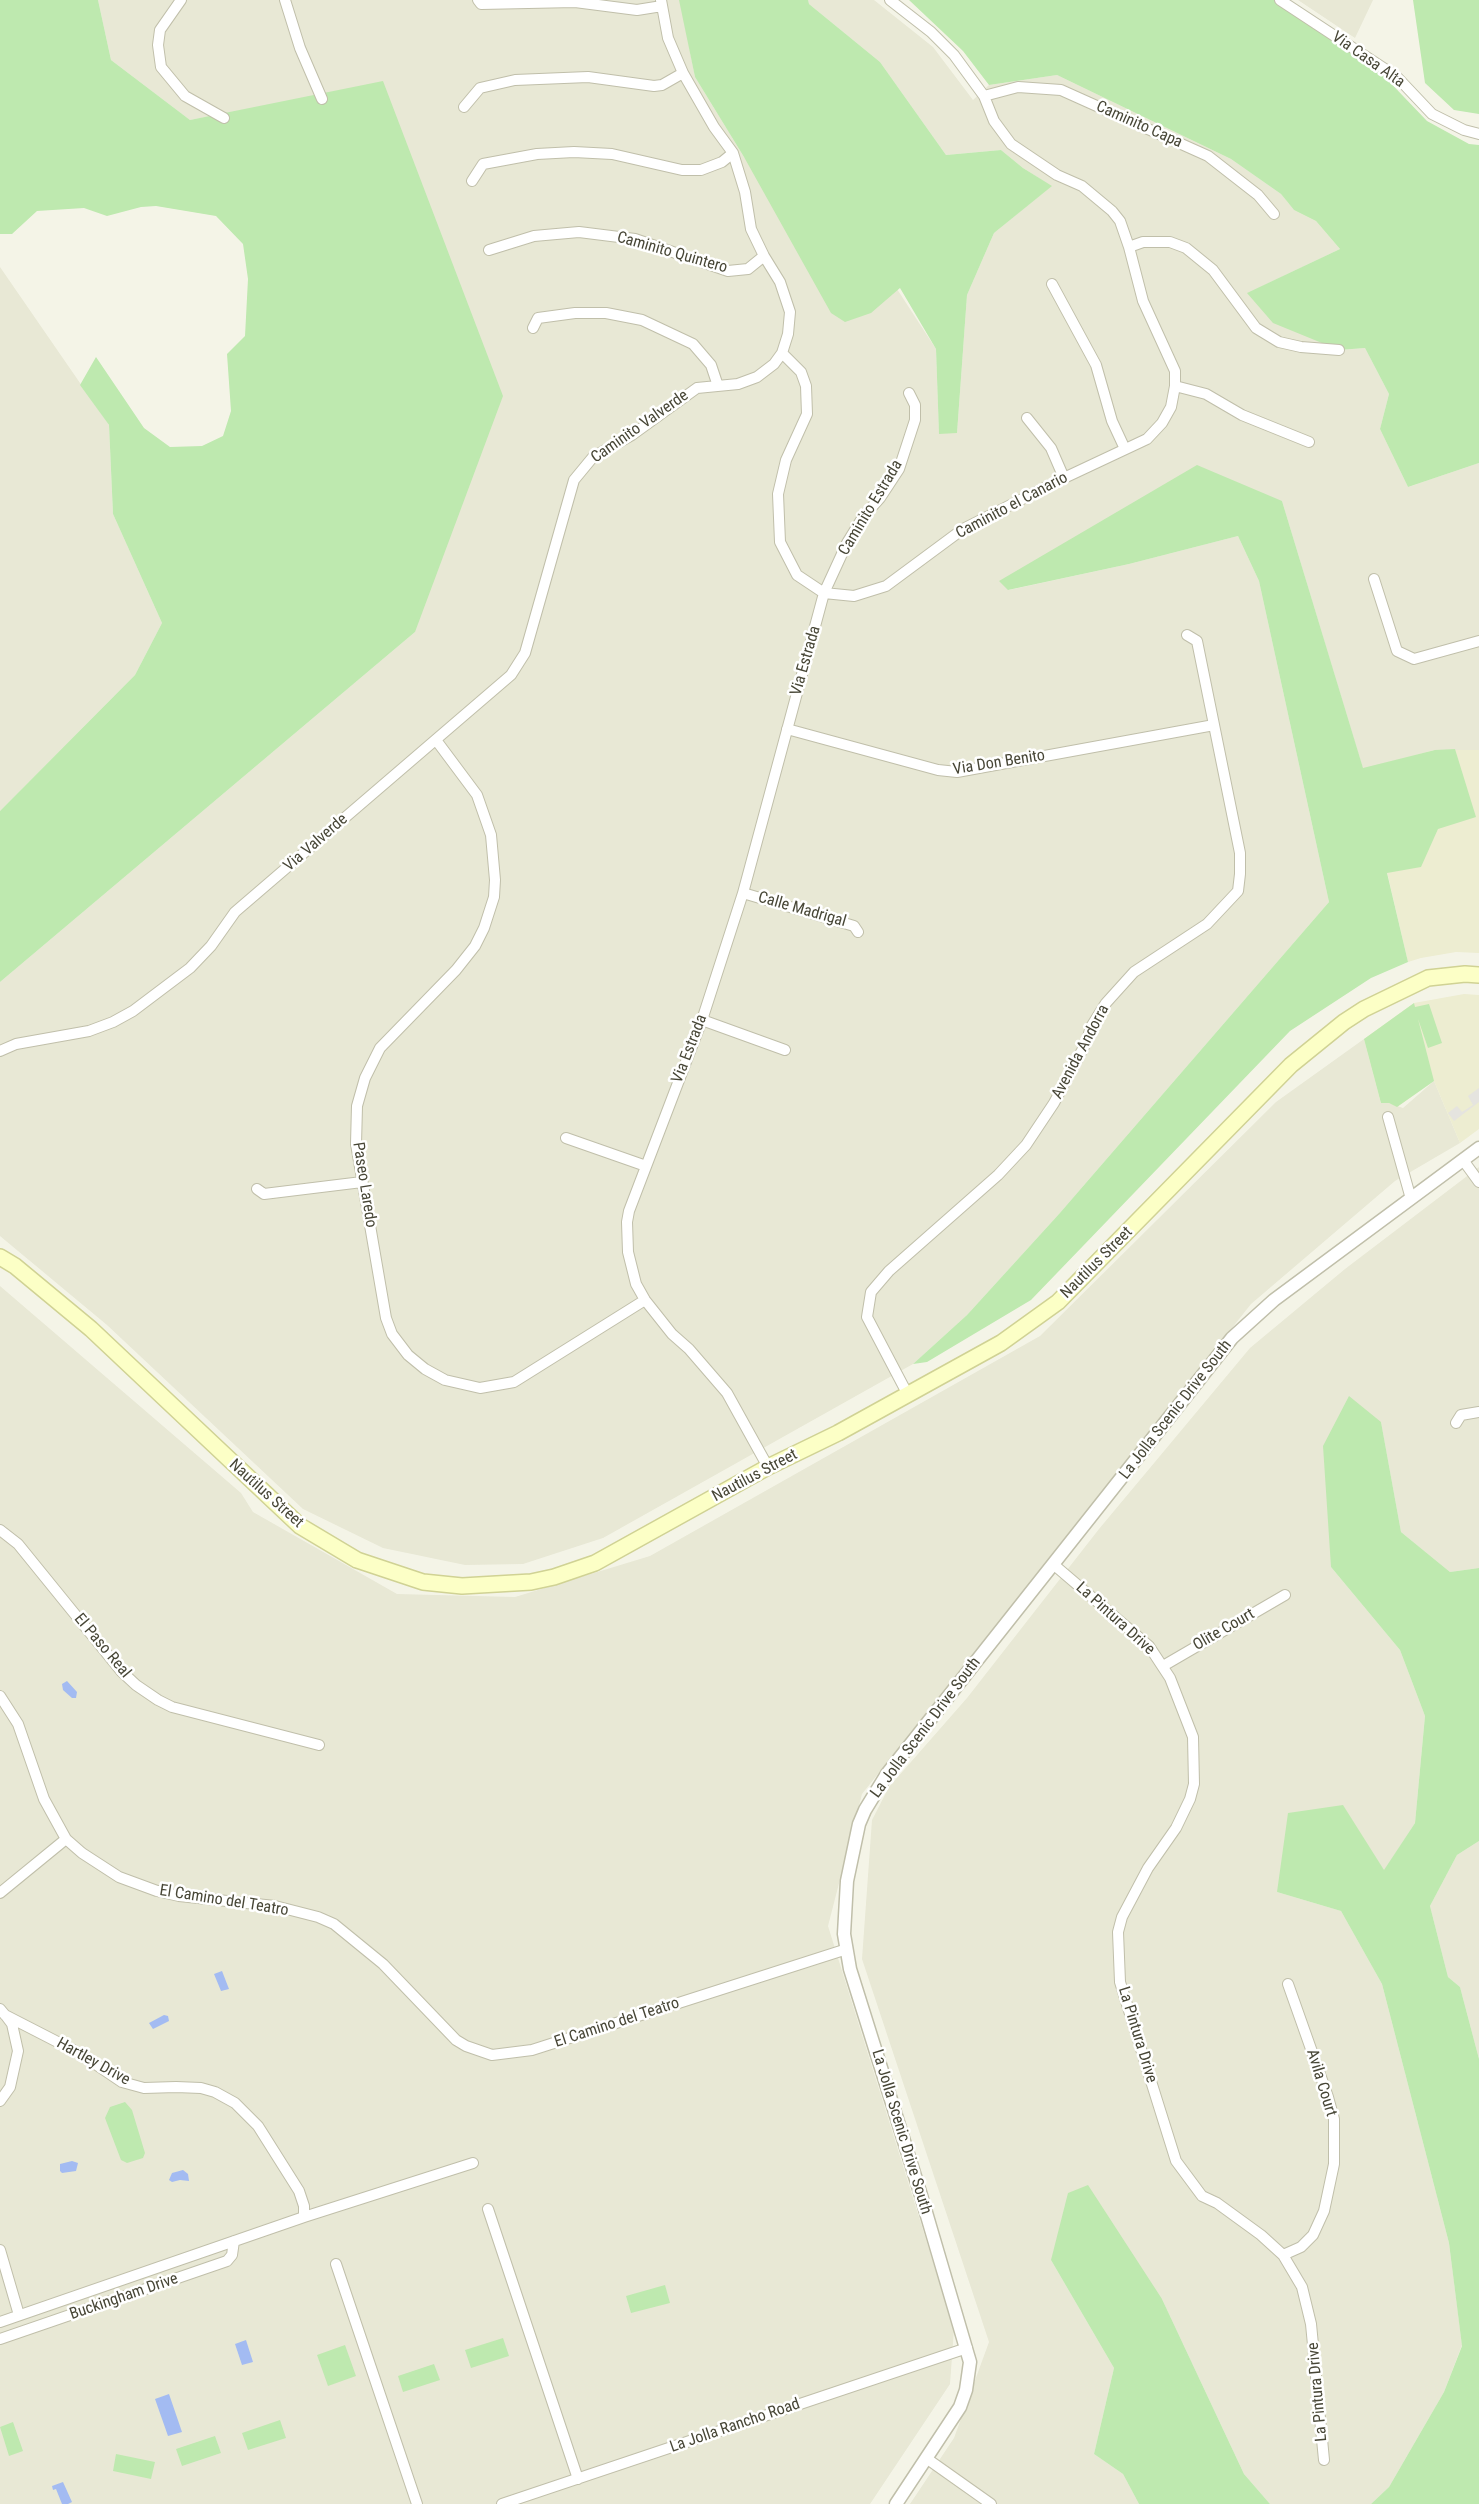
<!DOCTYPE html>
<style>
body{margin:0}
canvas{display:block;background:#f4f4e7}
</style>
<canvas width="1479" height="2504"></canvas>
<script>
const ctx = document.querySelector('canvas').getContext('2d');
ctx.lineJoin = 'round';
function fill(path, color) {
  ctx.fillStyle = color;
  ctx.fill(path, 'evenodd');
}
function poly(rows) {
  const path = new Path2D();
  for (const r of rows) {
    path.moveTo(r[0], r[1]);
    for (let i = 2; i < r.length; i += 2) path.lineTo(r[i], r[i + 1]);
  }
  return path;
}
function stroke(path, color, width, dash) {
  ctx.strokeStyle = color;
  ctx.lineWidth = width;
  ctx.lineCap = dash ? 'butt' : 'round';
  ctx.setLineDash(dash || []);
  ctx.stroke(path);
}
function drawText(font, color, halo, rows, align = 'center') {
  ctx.font = font + ' "Roboto Condensed",sans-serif';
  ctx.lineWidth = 5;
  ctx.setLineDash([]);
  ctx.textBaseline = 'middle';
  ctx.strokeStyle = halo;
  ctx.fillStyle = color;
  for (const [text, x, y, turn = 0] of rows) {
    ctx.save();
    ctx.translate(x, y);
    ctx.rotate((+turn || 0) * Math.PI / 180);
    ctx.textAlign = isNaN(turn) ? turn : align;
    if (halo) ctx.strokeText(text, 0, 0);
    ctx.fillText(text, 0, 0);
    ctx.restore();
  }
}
const residential = poly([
 [98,0,680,0,695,77,744,157,897,289,936,349,939,433,957,433,967,295,994,233,1051,186,1023,168,1001,150,946,155,880,62,809,4,808,0,874,0,933,47,973,100,989,85,1057,75,1231,159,1281,194,1294,210,1316,221,1340,249,1248,293,1339,350,1365,348,1389,394,1380,429,1408,487,1479,463,1479,750,1435,750,1363,769,1282,501,1000,581,1009,590,1129,564,1238,536,1259,581,1329,902,1059,1214,967,1315,913,1364,603,1538,523,1564,465,1565,383,1548,303,1509,107,1325,0,1236,0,982,415,632,256,108,190,120,111,60],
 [1298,0,1373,0,1355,38],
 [0,267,109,425,113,514,162,623,135,675,0,811],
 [1364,1039,1381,1103,1389,1103,1403,1108,1434,1081,1460,1143,1395,1181,1251,1304,862,1794,828,1926,954,2329,950,2384,870,2504,0,2504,0,1286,241,1493,253,1512,397,1594,515,1597,650,1556,1040,1336,1276,1102],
 [1479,1167,1479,1568,1450,1572,1401,1532,1381,1422,1331,1567,1400,1650,1425,1716,1415,1823,1384,1871,1343,1806,1277,1892,1341,1911,1382,1984,1449,2243,1462,2345,1444,2392,1389,2487,1371,2504,1270,2504,1244,2474,1162,2299,1051,2260,1114,2368,1094,2454,1123,2474,1139,2504,910,2504,954,2438,989,2342,862,1959,872,1820,889,1787,967,1698,1099,1529,1250,1348,1345,1269],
 [1479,1841,1479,2059,1460,1987,1448,1977,1430,1906,1457,1855]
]);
const education = poly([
 [1435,750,1479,750,1479,953,1456,952,1421,958,1408,962,1363,769],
 [1464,994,1479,995,1479,1129,1460,1143,1434,1081,1397,1107,1389,1103,1381,1103,1364,1039,1414,1003]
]);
const green = poly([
 [0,0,98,0,111,60,190,120,383,81,503,396,415,632,0,982,0,811,135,675,162,623,113,514,109,425,80,385,96,357,144,428,170,447,202,446,223,436,231,411,227,354,245,336,248,279,243,244,216,216,156,206,141,207,107,216,84,208,37,211,12,234,0,234],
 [679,0,808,0,809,4,880,62,946,155,1001,150,1023,168,1052,186,994,233,967,295,957,433,939,434,936,349,900,288,871,313,845,322,831,313,744,157,695,77],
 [909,0,1275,0,1381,73,1427,121,1469,144,1479,145,1479,463,1408,487,1380,429,1389,394,1365,348,1339,350,1273,323,1247,293,1340,249,1316,221,1294,210,1281,194,1231,159,1057,75,989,85,963,51],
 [1413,0,1479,0,1479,114,1454,110,1425,83],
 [1197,465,1282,501,1363,768,1435,750,1455,749,1476,817,1438,829,1421,867,1387,873,1408,962,1371,978,1290,1031,1031,1300,927,1362,913,1364,967,1315,1059,1214,1329,902,1259,581,1238,536,1129,564,1008,590,999,581],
 [1414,1003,1415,1007,1429,1004,1442,1043,1428,1048,1418,1019,1434,1081,1397,1107,1389,1103,1381,1103,1364,1039],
 [1349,1396,1381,1422,1401,1532,1450,1572,1479,1568,1479,1841,1457,1855,1430,1906,1448,1977,1460,1987,1479,2059,1479,2504,1371,2504,1389,2487,1444,2392,1462,2346,1449,2243,1382,1984,1341,1911,1277,1892,1288,1813,1343,1805,1384,1870,1415,1823,1425,1716,1400,1650,1331,1567,1323,1446],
 [125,2102,132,2110,145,2153,143,2158,127,2163,121,2160,105,2118,110,2107],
 [1088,2185,1162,2299,1244,2474,1270,2504,1139,2504,1123,2474,1094,2454,1114,2368,1051,2260,1068,2193],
 [665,2285,670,2303,631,2313,626,2296],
 [503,2338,509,2356,471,2368,465,2350],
 [345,2345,356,2376,328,2386,317,2355],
 [434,2364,440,2380,403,2392,398,2376],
 [280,2420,286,2438,248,2450,242,2433],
 [13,2422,23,2451,9,2456,0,2427],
 [215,2436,221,2453,182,2466,176,2449],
 [116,2454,155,2462,151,2479,113,2471]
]);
const parking = poly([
 [1479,1088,1479,1102,1454,1121,1448,1113,1457,1106,1462,1112,1473,1105,1468,1096]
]);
const water = poly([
 [67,1681,77,1692,76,1698,72,1698,63,1690,62,1684],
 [222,1971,229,1989,221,1991,214,1974],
 [164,2015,168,2016,169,2021,153,2029,149,2023],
 [72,2161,78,2163,76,2171,62,2173,60,2171,60,2164],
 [183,2170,188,2174,189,2181,180,2180,172,2182,169,2180,172,2173],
 [246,2340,253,2362,242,2365,235,2344],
 [169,2394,182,2432,168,2436,155,2399],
 [63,2482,72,2502,68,2504,62,2504,56,2489,53,2490,52,2486]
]);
const minor = poly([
 [181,0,160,30,158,45,161,67,185,96,224,118],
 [285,0,300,48,322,99],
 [478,0,481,4,575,2,637,10,662,6],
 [1280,0,1397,77,1432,114,1464,130,1479,134],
 [984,96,1018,87,1061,90,1208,156,1258,195,1274,214],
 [464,107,480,88,515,80,588,77,654,86,662,85,683,73],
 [472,181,483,164,537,154,574,152,612,154,682,170,701,170,722,162,733,153],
 [1129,247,1143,242,1170,242,1186,248,1213,270,1256,328,1279,342,1301,347,1339,350],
 [489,250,534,236,579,232,635,239,728,271,748,269,764,256],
 [1052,284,1096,365,1112,421,1125,449],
 [533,328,538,318,575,313,606,313,642,320,693,344,711,365,718,386],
 [782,353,801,372,806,386,807,414,786,460,778,494,780,542,797,575,824,593,854,596,886,586,963,529,1064,478,1147,439,1162,423,1171,407,1175,386,1175,371,1143,301,1129,247,1120,221,1112,211,1082,186,1057,175,1011,144,994,121,984,96,954,55,931,32,890,0],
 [1175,386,1206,394,1242,415,1309,442],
 [1027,418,1051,448,1064,478],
 [1374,579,1397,651,1414,659,1479,641],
 [787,729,938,770,957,772,1214,725],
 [436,740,477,795,491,835,495,880,494,897,484,928,475,946,456,970,380,1048,365,1078,357,1106,356,1144,386,1318,392,1334,408,1355,425,1369,445,1380,480,1388,514,1382,645,1300],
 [743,893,854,926,858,932],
 [702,1020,785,1050],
 [0,1051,16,1044,89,1031,113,1022,133,1011,190,968,211,946,235,912,511,675,525,653,574,480,593,457,632,435,697,388,738,384,757,377,774,364,782,353,788,334,790,312,780,282,764,256,751,229,745,192,733,153,714,127,683,73,668,38,661,0],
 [1388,1117,1411,1199],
 [566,1138,646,1166],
 [1463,1160,1479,1182],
 [257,1189,264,1194,362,1182],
 [908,1395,867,1317,871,1292,889,1271,998,1175,1026,1145,1054,1103,1086,1043,1091,1027,1106,1003,1134,972,1207,924,1238,891,1240,874,1240,853,1197,641,1187,635],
 [1456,1423,1461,1415,1479,1412],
 [768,1467,727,1393,689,1349,672,1334,645,1300,636,1284,628,1252,627,1222,629,1211,702,1020,743,893,824,593,847,543,863,517,880,498,899,469,915,420,915,405,909,393],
 [0,1530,18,1544,121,1671,136,1685,158,1700,172,1707,319,1745],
 [1053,1564,1149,1646,1170,1678,1193,1737,1194,1784,1190,1799,1176,1828,1148,1868,1122,1917,1118,1932,1120,1982,1176,2161,1202,2196,1217,2203,1261,2235,1283,2255,1302,2287,1311,2324,1324,2460],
 [1163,1666,1285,1595],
 [0,1696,18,1724,44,1799,66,1839,82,1853,119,1877,157,1891,179,1896,275,1906,318,1917,334,1924,383,1964,456,2040,466,2046,492,2055,532,2050,847,1949],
 [0,1893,66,1839],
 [0,2009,5,2015,79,2053,122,2082,144,2088,176,2087,201,2088,215,2092,235,2103,258,2126,299,2191,304,2206,304,2217],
 [0,2101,10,2087,18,2051,12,2024,6,2016],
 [488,2209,578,2479],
 [0,2250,19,2315],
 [1283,2255,1301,2247,1313,2235,1324,2211,1334,2164,1334,2119,1328,2097,1288,1984],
 [336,2264,417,2504],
 [0,2322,304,2217,473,2163],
 [0,2339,227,2261,232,2255,234,2241],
 [926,2458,991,2504],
 [502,2504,967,2348]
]);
const tertiary = poly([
 [896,2504,960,2407,966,2390,970,2362,920,2192,850,1969,844,1934,847,1881,859,1824,865,1810,887,1774,1232,1338,1274,1300,1479,1148]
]);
const secondary = poly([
 [0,1257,15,1266,91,1329,300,1526,357,1560,423,1582,462,1586,531,1582,554,1577,595,1563,768,1467,838,1433,1001,1343,1058,1302,1291,1065,1344,1022,1364,1009,1428,978,1465,974,1479,975]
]);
const streetNames = [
 ["Via Casa Alta",1368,60,35],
 ["Caminito Capa",1139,125,24],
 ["Caminito Quintero",672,253,16],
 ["Caminito Valverde",640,427,-35],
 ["Caminito el Canario",1012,506,-28],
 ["Caminito Estrada",871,508,-59],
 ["Via Estrada",806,661,-74],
 ["Via Don Benito",999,763,-9],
 ["Via Valverde",316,843,-41],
 ["Calle Madrigal",802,910,16],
 ["Via Estrada",690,1049,-69],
 ["Avenida Andorra",1081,1052,-62],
 ["Paseo Laredo",364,1185,81],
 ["Nautilus Street",1097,1263,-45],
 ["La Jolla Scenic Drive South",1176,1410,-52],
 ["Nautilus Street",755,1476,-28],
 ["Nautilus Street",266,1494,42],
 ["La Pintura Drive",1115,1619,42],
 ["Olite Court",1224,1630,-30],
 ["El Paso Real",102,1646,50],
 ["La Jolla Scenic Drive South",926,1728,-53],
 ["El Camino del Teatro",224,1901,9],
 ["El Camino del Teatro",617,2023,-18],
 ["La Pintura Drive",1137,2035,73],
 ["Hartley Drive",93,2062,29],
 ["Avila Court",1321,2083,73],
 ["La Jolla Scenic Drive South",901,2132,73],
 ["Buckingham Drive",124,2297,-19],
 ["La Pintura Drive",1318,2392,-95],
 ["La Jolla Rancho Road",735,2426,-19]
];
fill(residential, '#e8e8d5');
fill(education, '#ededd1');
fill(green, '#bee9af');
fill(parking, '#e5e4df');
fill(water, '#a3bbf2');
stroke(minor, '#c0bfaa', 12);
stroke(tertiary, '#c0bfaa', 15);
stroke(secondary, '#d0d294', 18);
stroke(minor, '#fff', 10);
stroke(tertiary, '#fff', 12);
stroke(secondary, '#fcffc6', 15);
drawText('16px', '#474636', '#fff', streetNames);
</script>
